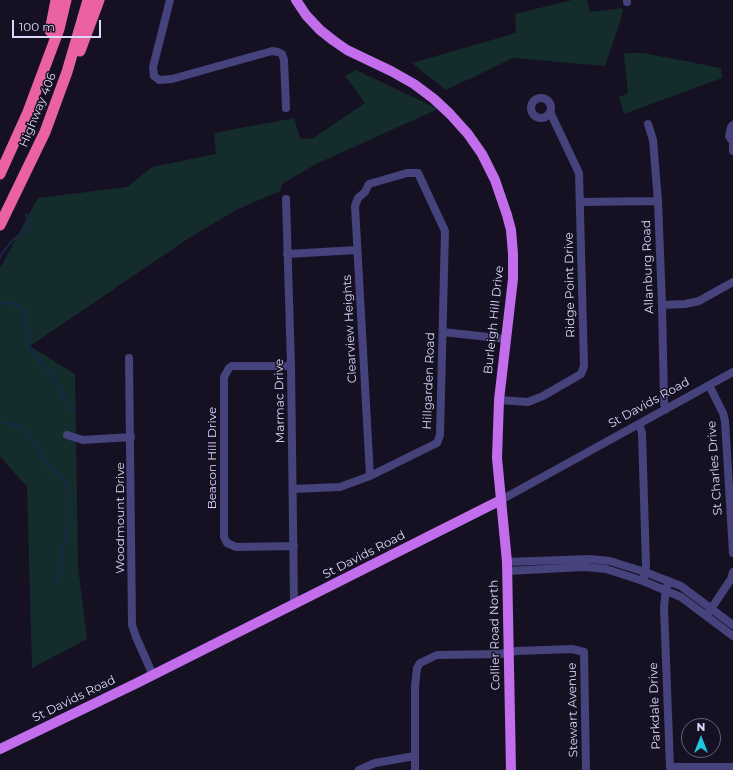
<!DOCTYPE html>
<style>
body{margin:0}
#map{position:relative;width:733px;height:770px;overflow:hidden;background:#151123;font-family:Montserrat,sans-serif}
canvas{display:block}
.north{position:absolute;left:681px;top:718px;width:40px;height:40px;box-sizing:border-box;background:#151123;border:1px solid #656179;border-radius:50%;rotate:0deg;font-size:11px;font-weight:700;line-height:16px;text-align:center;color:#ddd8fa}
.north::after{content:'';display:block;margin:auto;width:14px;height:18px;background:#1ec6e0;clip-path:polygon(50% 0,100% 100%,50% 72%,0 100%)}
.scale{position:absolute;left:12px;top:20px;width:89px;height:18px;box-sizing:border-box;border:2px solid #ddd8fa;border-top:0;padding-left:5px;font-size:12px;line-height:14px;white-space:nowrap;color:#ddd8fa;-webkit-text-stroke:3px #151123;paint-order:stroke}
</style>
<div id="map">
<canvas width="733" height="770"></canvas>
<div class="north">N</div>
<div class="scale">100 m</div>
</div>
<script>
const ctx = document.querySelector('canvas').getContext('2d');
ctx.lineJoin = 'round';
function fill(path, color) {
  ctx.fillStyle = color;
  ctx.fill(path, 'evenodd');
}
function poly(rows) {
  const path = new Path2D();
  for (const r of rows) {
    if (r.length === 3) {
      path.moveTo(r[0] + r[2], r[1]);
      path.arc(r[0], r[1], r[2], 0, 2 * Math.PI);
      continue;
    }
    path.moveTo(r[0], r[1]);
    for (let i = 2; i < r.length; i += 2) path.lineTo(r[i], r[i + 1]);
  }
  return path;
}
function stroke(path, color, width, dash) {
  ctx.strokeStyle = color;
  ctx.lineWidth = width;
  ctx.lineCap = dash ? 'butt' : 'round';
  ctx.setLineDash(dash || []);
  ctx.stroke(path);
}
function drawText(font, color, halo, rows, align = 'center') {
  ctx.font = font + ' Montserrat,sans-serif';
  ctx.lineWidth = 3;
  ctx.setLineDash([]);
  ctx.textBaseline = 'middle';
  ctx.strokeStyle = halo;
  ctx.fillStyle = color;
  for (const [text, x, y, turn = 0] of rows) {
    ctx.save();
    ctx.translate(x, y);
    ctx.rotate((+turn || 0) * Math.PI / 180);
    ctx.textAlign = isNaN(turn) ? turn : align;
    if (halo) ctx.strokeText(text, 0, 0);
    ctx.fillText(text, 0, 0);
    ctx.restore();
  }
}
const green = poly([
 [572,0,587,0,590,12,623,8,622,16,605,66,513,58,446,90,412,63,516,33,515,14],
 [627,53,643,53,721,68,722,78,624,114,619,97,628,93,624,54],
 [356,70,438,109,316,164,282,184,280,191,236,210,192,236,30,346,75,374,78,566,87,639,32,668,27,487,0,456,0,268,38,198,127,187,152,167,216,154,214,133,294,118,300,138,312,139,365,103,345,76]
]);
const stream = poly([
 [0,258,3,252,12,241,26,229,29,221,26,214],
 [0,303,14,304,22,307,25,312,27,340,32,352,50,373,63,396,70,408,74,411],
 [0,422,22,426,45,462,59,476,68,487,70,493,70,514,57,582]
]);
const minor = poly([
 [170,0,153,67,154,76,159,80,172,79,272,51,278,52,282,54,284,60,286,108],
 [627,2,627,0],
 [541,108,10],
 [648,124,653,140,658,201,662,305,664,401,665,410],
 [733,125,731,127,729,136,733,142,733,151],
 [286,199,291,366,294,604],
 [580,202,658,201],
 [287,254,357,250],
 [662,305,685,304,699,301,733,282],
 [443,332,506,339],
 [129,358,132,625,136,637,153,675],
 [291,366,232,366,229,368,224,377,224,537,227,543,236,547,294,546],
 [709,385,723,413,725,421,733,553],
 [499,400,528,402,543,396,581,374,584,366,579,173,550,112],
 [639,424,642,433,646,566,644,577],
 [67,435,83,440,131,437],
 [293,489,340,487,370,476,437,443,440,435,445,231,418,173,407,173,369,184,365,192,358,198,355,206,370,476],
 [501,500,733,372],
 [507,562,590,559,610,561,645,572,681,586,733,625],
 [507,571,585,567,606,569,643,581,681,597,733,636],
 [669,581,666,589,664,607,670,767,733,767],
 [709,612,731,579,733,572],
 [359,770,375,763,415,756],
 [415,770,415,687,417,668,420,663,437,655,500,654,516,651,572,649,584,652,586,770]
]);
const major = poly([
 [296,0,306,15,320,30,334,41,347,50,391,71,414,84,434,99,450,114,468,134,482,154,495,180,507,215,511,230,513,254,513,279,499,400,497,458,507,562,511,770],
 [0,749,137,683,501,500]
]);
const highway = poly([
 [50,31,56,0],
 [80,51,99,0],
 [0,174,28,112,59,29,66,0],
 [0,225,45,132,67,72,88,0]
]);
const streetNames = [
 ["Highway 406",38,110,-68],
 ["Allanburg Road",648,267,-92],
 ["Ridge Point Drive",570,285,-91],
 ["Burleigh Hill Drive",494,320,-84],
 ["Clearview Heights",350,329,-93],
 ["Hillgarden Road",429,381,-88],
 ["Marmac Drive",280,401,-91],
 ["St Davids Road",649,403,-29],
 ["Beacon Hill Drive",212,458,-90],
 ["St Charles Drive",715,468,-94],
 ["Woodmount Drive",120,518,-90],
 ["St Davids Road",364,555,-27],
 ["Collier Road North",495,635,-91],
 ["St Davids Road",74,699,-26],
 ["Parkdale Drive",655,706,-92],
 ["Stewart Avenue",573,710,-91]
];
fill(green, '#152c2c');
stroke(stream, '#162847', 2);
stroke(minor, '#46427c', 8);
stroke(major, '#c16dec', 10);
stroke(highway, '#ea629f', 11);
drawText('12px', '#ddd8fa', '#151123', streetNames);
</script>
